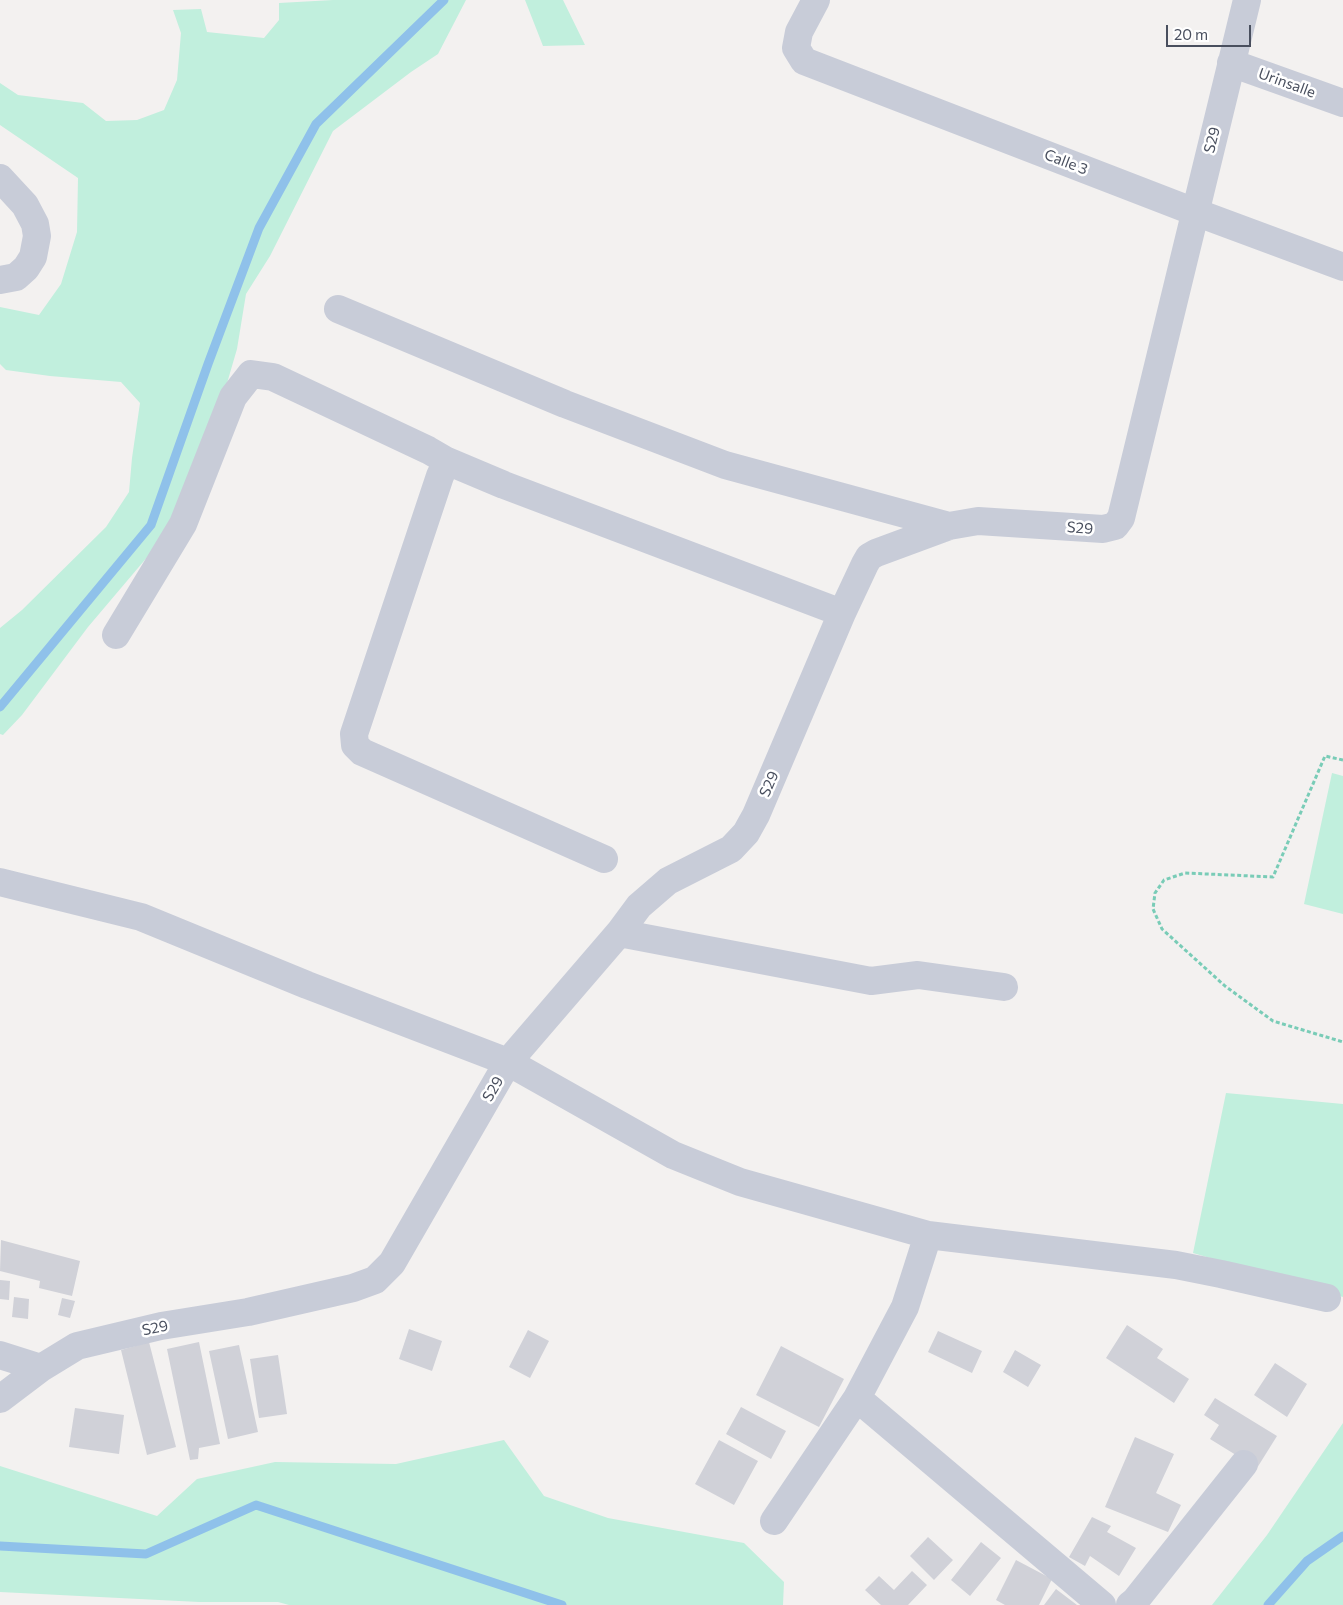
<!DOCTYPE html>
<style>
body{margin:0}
#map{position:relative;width:1343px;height:1605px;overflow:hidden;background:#f3f1f0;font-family:Commissioner,sans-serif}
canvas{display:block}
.scale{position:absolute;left:1166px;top:25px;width:85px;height:22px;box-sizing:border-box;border:2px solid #494f5e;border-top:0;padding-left:6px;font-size:15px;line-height:18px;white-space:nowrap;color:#494f5e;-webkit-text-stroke:4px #fff;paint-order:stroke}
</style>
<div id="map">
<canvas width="1343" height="1605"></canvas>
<div class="scale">20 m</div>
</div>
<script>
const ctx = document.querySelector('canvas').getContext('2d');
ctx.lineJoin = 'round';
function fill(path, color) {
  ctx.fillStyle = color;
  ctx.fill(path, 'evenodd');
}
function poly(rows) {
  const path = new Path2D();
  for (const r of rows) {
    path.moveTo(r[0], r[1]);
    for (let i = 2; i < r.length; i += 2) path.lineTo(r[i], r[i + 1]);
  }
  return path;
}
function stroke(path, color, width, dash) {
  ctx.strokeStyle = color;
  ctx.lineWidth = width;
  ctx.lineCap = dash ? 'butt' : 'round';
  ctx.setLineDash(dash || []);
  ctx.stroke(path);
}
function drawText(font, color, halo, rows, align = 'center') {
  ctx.font = font + ' Commissioner,sans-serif';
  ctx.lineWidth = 5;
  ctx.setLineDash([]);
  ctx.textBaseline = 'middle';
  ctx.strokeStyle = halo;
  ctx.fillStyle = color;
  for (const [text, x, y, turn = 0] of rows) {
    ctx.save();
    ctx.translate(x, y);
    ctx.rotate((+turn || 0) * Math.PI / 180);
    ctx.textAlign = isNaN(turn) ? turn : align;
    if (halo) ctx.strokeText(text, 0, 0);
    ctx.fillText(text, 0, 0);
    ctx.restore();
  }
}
const green = poly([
 [333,0,466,0,438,54,411,72,333,131,270,256,246,294,237,349,225,390,171,529,88,627,22,715,3,735,0,734,0,628,22,610,106,527,129,492,132,458,140,403,121,382,50,376,6,370,0,364,0,307,39,315,61,284,77,232,78,178,0,125,0,83,18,95,83,103,106,121,137,120,164,110,177,80,181,33,173,10,201,9,207,32,264,38,279,20,279,3],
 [525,0,563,0,585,45,543,46],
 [1332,773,1343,776,1343,914,1304,904],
 [1226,1093,1343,1104,1343,1297,1193,1253],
 [1343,1423,1343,1605,1212,1605,1267,1535],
 [504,1440,544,1496,608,1518,744,1543,784,1582,783,1605,289,1605,278,1602,199,1602,0,1592,0,1466,157,1516,197,1479,275,1462,396,1464]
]);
const stream = poly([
 [0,707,151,525,208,364,259,228,316,124,444,0],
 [0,1546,146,1554,256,1505,562,1605],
 [1268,1605,1307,1561,1343,1536]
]);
const building = poly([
 [1,1240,80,1261,72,1296,39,1288,40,1281,0,1271],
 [0,1280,10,1281,9,1300,0,1299],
 [14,1297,29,1299,28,1319,12,1317],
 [62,1298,75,1301,70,1318,58,1315],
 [1127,1325,1163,1349,1157,1358,1189,1379,1174,1403,1106,1358],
 [409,1329,442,1341,432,1371,399,1359],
 [528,1330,549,1341,530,1378,509,1367],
 [938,1331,982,1351,972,1373,928,1352],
 [149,1342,176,1447,147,1455,121,1350],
 [199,1342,220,1444,199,1448,198,1459,190,1460,167,1349],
 [239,1345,258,1432,228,1439,209,1351],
 [781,1346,844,1379,819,1427,756,1395],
 [1015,1350,1041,1365,1028,1387,1003,1372],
 [278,1355,287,1414,259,1418,250,1359],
 [1275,1363,1307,1384,1287,1417,1254,1395],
 [1215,1398,1277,1436,1257,1468,1210,1439,1219,1425,1204,1415],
 [741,1407,786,1431,771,1459,726,1434],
 [75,1408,124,1415,119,1454,69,1447],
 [1135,1437,1174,1454,1156,1493,1181,1505,1168,1532,1105,1507],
 [719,1440,758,1461,734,1505,695,1484],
 [1092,1517,1111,1526,1107,1532,1136,1548,1119,1576,1090,1556,1085,1566,1069,1557],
 [928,1537,953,1560,934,1580,910,1556],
 [981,1542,1001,1558,970,1596,951,1580],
 [1016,1560,1052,1579,1039,1605,1005,1605,996,1600],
 [912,1571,927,1585,908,1605,881,1605,865,1590,879,1576,894,1590],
 [1056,1589,1077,1605,1044,1605]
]);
const path = poly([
 [1343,760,1325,756,1273,877,1185,873,1164,880,1155,893,1153,909,1162,929,1225,986,1273,1021,1343,1042]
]);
const minor = poly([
 [816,0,799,32,796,48,804,61,1195,212,1343,267],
 [1231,63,1343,103],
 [0,178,25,205,35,224,37,236,33,257,26,268,16,277,0,280],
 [338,309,565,404,725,465,949,526],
 [447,461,440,476,354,734,355,745,362,752,604,859],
 [116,635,183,524,233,397,251,374,273,377,428,450,447,461,504,485,842,613],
 [0,882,141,917,307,985,508,1062,673,1155,740,1182,928,1235,1176,1265,1221,1274,1327,1298],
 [619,933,871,981,918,975,1004,987],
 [928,1235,905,1307,857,1398,1102,1605],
 [0,1355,41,1368],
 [0,1399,41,1368,77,1346,161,1326,248,1312,353,1288,375,1280,392,1263,508,1062,619,933,639,906,668,881,731,849,746,833,756,815,842,613,865,564,869,557,876,553,949,526,978,521,1103,529,1115,526,1121,518,1247,0],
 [774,1521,857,1398],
 [1130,1605,1135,1601,1244,1464]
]);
const streetNames = [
 ["Urinsalle",1287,83,20],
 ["S29",1212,140,-76],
 ["Calle 3",1066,162,21],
 ["S29",1080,528,4],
 ["S29",769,784,-67],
 ["S29",493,1089,-60],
 ["S29",155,1328,-12]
];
fill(green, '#c1efdd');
stroke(stream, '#8fc1ea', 9);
fill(building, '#d0d1d8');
stroke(path, '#79ccb7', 3, [4, 2.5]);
stroke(minor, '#c8ccd8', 28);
drawText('15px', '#494f5e', '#fff', streetNames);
</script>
